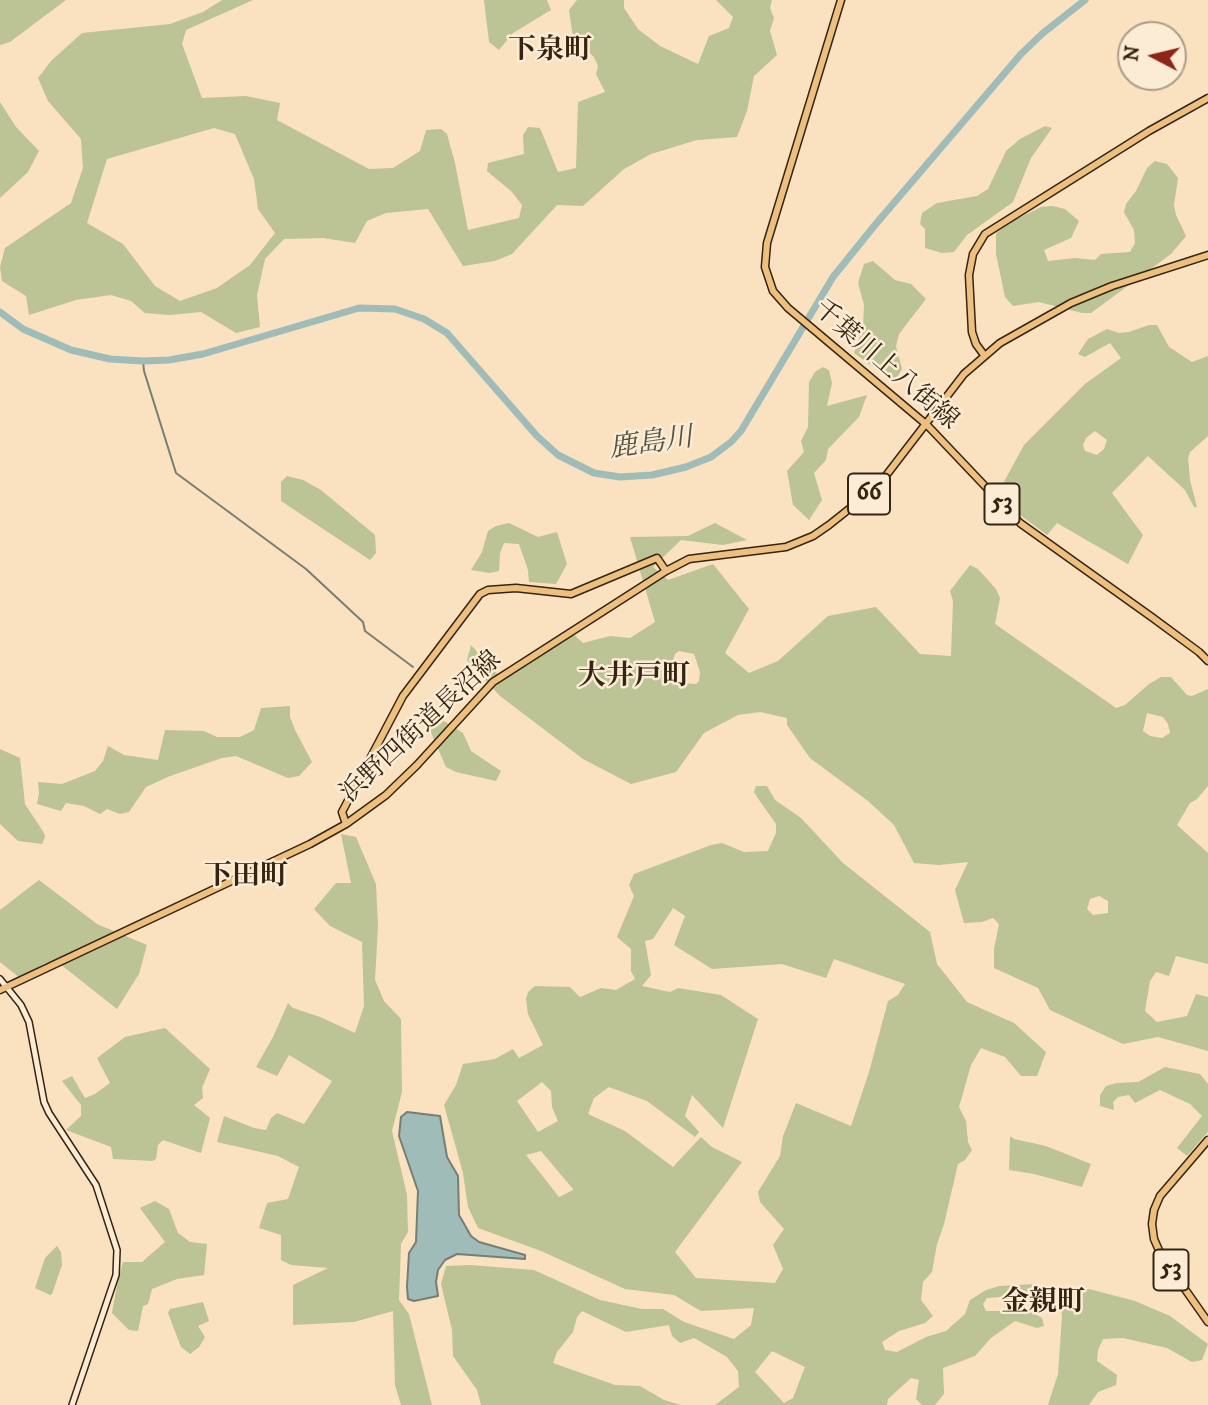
<!DOCTYPE html>
<meta charset="utf-8">
<style>
body{margin:0}
#map{position:relative;width:1208px;height:1405px;overflow:hidden;background:#fae1c0;font-family:"IM FELL DW Pica",serif}
canvas{display:block}
.north{position:absolute;left:1117px;top:21px;width:70px;height:70px;box-sizing:border-box;background:#fcecd6;border:2px solid #ac9c87;border-radius:50%;rotate:277deg;font-size:19px;font-weight:700;line-height:28px;text-align:center;color:#352411}
.north::after{content:'';display:block;margin:auto;width:24px;height:32px;background:#8f2418;clip-path:polygon(50% 0,100% 100%,50% 72%,0 100%)}
</style>
<div id="map">
<canvas width="1208" height="1405"></canvas>
<div class="north">N</div>
</div>
<script>
const ctx = document.querySelector('canvas').getContext('2d');
ctx.lineJoin = 'round';
function fill(path, color) {
  ctx.fillStyle = color;
  ctx.fill(path, 'evenodd');
}
function poly(rows) {
  const path = new Path2D();
  for (const r of rows) {
    path.moveTo(r[0], r[1]);
    for (let i = 2; i < r.length; i += 2) path.lineTo(r[i], r[i + 1]);
  }
  return path;
}
function stroke(path, color, width, dash) {
  ctx.strokeStyle = color;
  ctx.lineWidth = width;
  ctx.lineCap = dash ? 'butt' : 'round';
  ctx.setLineDash(dash || []);
  ctx.stroke(path);
}
function drawText(font, color, halo, rows, align = 'center') {
  ctx.font = font + ' "IM FELL DW Pica","Noto Serif JP",serif';
  ctx.lineWidth = 5;
  ctx.setLineDash([]);
  ctx.textBaseline = 'middle';
  ctx.strokeStyle = halo;
  ctx.fillStyle = color;
  for (const [text, x, y, turn = 0] of rows) {
    ctx.save();
    ctx.translate(x, y);
    ctx.rotate((+turn || 0) * Math.PI / 180);
    ctx.textAlign = isNaN(turn) ? turn : align;
    if (halo) ctx.strokeText(text, 0, 0);
    ctx.fillText(text, 0, 0);
    ctx.restore();
  }
}
const green = poly([
 [0,0,66,0,10,42,0,45],
 [222,0,253,0,186,30,182,44,202,98,246,96,280,103,277,120,369,169,393,168,420,151,426,130,441,129,447,134,455,163,468,230,519,218,522,205,512,192,487,171,488,163,524,154,523,135,528,127,540,128,558,172,576,168,578,102,605,92,596,74,598,66,594,57,573,38,569,10,577,0,624,0,624,8,638,29,660,46,698,64,709,36,729,28,733,17,716,0,772,0,770,8,774,18,770,31,777,55,754,76,747,111,737,137,697,140,651,154,624,169,583,206,557,205,512,254,495,261,463,266,428,209,386,213,367,221,355,243,323,238,284,239,265,259,257,295,260,327,236,333,201,312,169,315,145,313,131,301,111,295,76,300,29,315,26,296,2,281,0,267,5,248,71,203,83,168,81,139,48,101,38,78,51,61,82,33,170,24,203,12],
 [214,128,235,134,254,179,258,209,275,233,250,265,217,288,180,301,155,286,123,244,87,223,107,159],
 [484,0,547,0,551,10,513,33,499,50,489,42],
 [0,102,16,127,39,151,28,172,0,198],
 [1045,126,1052,128,1031,158,1013,202,967,235,954,252,942,253,925,248,925,229,920,224,922,213,937,203,977,196,988,189,1006,151,1020,139],
 [1155,161,1167,164,1178,178,1174,205,1176,215,1186,236,1171,254,1091,313,1082,313,1039,302,1013,306,1005,297,996,254,996,233,1015,220,1041,207,1052,206,1065,209,1079,221,1071,238,1044,250,1048,261,1075,258,1095,260,1101,254,1130,252,1135,243,1134,230,1124,212,1126,204,1136,191,1147,168],
 [873,261,895,280,911,284,926,299,899,334,896,346,902,369,896,379,891,380,854,353,863,328,864,305,858,283,864,264],
 [1149,325,1157,325,1169,347,1192,362,1208,356,1208,436,1190,452,1188,458,1190,480,1197,507,1194,507,1185,490,1148,456,1112,493,1143,535,1128,564,1057,523,1047,535,1019,514,1000,489,1024,445,1085,384,1121,358,1110,343,1085,357,1078,354,1088,339,1107,329,1119,333,1129,332],
 [1095,431,1107,440,1104,449,1097,455,1085,451,1083,445,1086,438],
 [823,367,829,370,832,383,827,406,867,395,859,417,828,449,826,460,814,473,822,500,809,520,793,505,787,471,804,452,801,441,808,427,809,382,815,372],
 [287,476,303,480,321,490,375,535,376,553,370,560,281,501,281,482],
 [509,523,538,537,557,532,567,564,556,584,529,582,528,570,519,544,504,543,500,553,499,571,489,573,471,570,482,552,488,531,496,526],
 [715,523,747,540,723,545,681,540,653,567,668,580,713,564,749,609,725,653,749,673,778,661,828,616,876,607,920,654,951,656,953,601,950,591,970,565,978,569,996,589,1000,598,995,624,1116,708,1125,705,1149,684,1161,677,1171,677,1187,695,1192,696,1208,689,1208,786,1197,799,1190,803,1177,825,1208,853,1208,964,1176,956,1169,976,1156,972,1150,981,1145,1011,1157,1022,1187,1016,1196,994,1208,997,1208,1051,1158,1037,1123,1044,1050,1010,1038,988,994,968,994,949,999,924,993,918,982,922,964,923,955,890,968,862,939,865,914,863,894,825,868,801,810,758,787,725,787,718,760,712,738,715,704,733,676,772,631,784,583,759,500,696,467,660,471,645,501,678,534,660,570,631,583,643,610,636,630,638,655,622,630,537,688,536],
 [679,651,694,654,700,672,699,681,696,684,682,683,673,676,672,663,675,654],
 [1147,713,1163,717,1168,724,1170,733,1162,738,1150,736,1143,731],
 [1099,896,1108,901,1108,913,1093,915,1087,909,1090,899],
 [290,706,290,717,296,732,312,762,299,776,288,778,236,756,222,758,170,776,146,787,129,812,120,814,107,809,100,814,84,806,66,803,61,811,37,804,39,793,38,782,62,784,95,771,103,761,108,746,124,755,158,760,165,730,204,731,217,737,240,737,254,730,261,708],
 [434,715,463,733,471,751,501,771,496,781,456,772,446,767,429,728,429,718],
 [0,749,20,758,25,804,44,833,45,837,42,844,18,841,0,824],
 [756,786,767,786,775,800,801,818,843,863,930,932,937,964,967,1002,1014,1023,1046,1052,1037,1076,1021,1076,1005,1057,981,1048,971,1065,959,1107,966,1121,968,1142,972,1150,965,1160,958,1164,944,1224,937,1244,932,1272,923,1282,921,1300,933,1316,925,1323,899,1331,882,1342,885,1350,897,1352,926,1337,946,1331,965,1314,970,1300,986,1290,999,1286,1036,1284,1063,1297,1071,1291,1089,1289,1135,1301,1170,1316,1208,1344,1202,1360,1192,1362,1167,1348,1123,1338,1103,1339,1098,1350,1097,1361,1117,1375,1116,1385,1098,1392,1089,1405,1048,1405,1058,1374,1062,1316,1061,1302,1029,1292,1015,1296,987,1298,983,1304,986,1311,1030,1311,1042,1318,1044,1326,1037,1328,1015,1321,991,1338,975,1356,943,1368,944,1394,935,1405,922,1405,916,1399,919,1380,911,1378,888,1399,887,1405,715,1405,739,1387,738,1371,727,1357,694,1338,680,1343,672,1336,669,1325,626,1332,582,1311,577,1317,573,1332,557,1352,553,1363,615,1385,640,1386,664,1400,681,1405,481,1405,477,1390,453,1356,452,1330,441,1284,446,1266,470,1265,534,1270,600,1300,642,1309,663,1309,684,1322,734,1339,751,1325,754,1308,701,1311,674,1295,625,1289,541,1251,478,1228,468,1207,463,1173,444,1105,456,1085,463,1064,495,1059,513,1049,519,1058,543,1045,528,1014,526,999,528,992,535,986,570,987,580,997,601,988,616,990,635,979,631,971,631,949,617,937,634,896,629,885,634,874,711,845,722,843,744,852,768,851,776,833,776,824,757,797,754,792],
 [673,908,685,916,674,945,712,969,782,964,826,978,834,959,905,984,898,995,888,1001,869,1072,851,1126,796,1103,783,1136,780,1156,758,1192,760,1202,784,1229,773,1245,783,1269,775,1283,696,1278,675,1252,742,1162,712,1147,701,1137,673,1167,625,1131,588,1114,594,1098,609,1087,647,1101,695,1137,699,1132,685,1116,692,1095,723,1128,758,1019,721,995,678,988,670,992,642,986,651,975,645,941,653,939],
 [542,1082,551,1091,552,1107,558,1121,538,1132,517,1101],
 [541,1151,573,1189,573,1190,559,1197,526,1155],
 [772,1351,805,1367,793,1398,784,1403,755,1372],
 [341,834,356,837,376,884,378,926,375,980,384,1001,401,1019,402,1092,392,1131,407,1195,408,1232,401,1244,399,1300,409,1314,432,1405,401,1405,395,1385,393,1311,354,1322,293,1325,293,1285,328,1268,291,1265,281,1260,281,1235,259,1228,267,1203,288,1199,299,1167,278,1156,217,1142,224,1116,254,1128,266,1130,271,1118,277,1113,304,1124,332,1081,289,1055,277,1076,256,1067,273,1037,288,1003,293,1008,320,1017,355,1033,364,1006,362,942,330,926,314,909,336,883,351,883],
 [39,880,97,924,147,945,139,974,117,1009,55,960,43,964,20,978,0,962,0,910],
 [165,1028,210,1069,202,1088,203,1098,194,1105,210,1118,201,1153,163,1140,158,1145,156,1159,153,1161,113,1159,111,1147,66,1130,81,1116,81,1105,62,1081,72,1076,85,1098,95,1094,110,1083,97,1058,125,1037],
 [1165,1067,1200,1074,1208,1084,1208,1132,1187,1156,1177,1148,1202,1116,1190,1104,1160,1090,1135,1103,1129,1095,1118,1097,1113,1102,1114,1110,1100,1106,1100,1095,1106,1086,1117,1083,1138,1082],
 [1010,1136,1014,1139,1046,1146,1091,1164,1082,1187,1034,1174,1009,1170],
 [155,1201,169,1209,178,1233,190,1242,207,1244,204,1275,177,1279,152,1289,148,1304,143,1306,138,1331,129,1330,112,1313,117,1285,123,1262,142,1262,165,1242,140,1208],
 [57,1246,61,1252,62,1265,52,1294,50,1295,35,1288,45,1258],
 [203,1302,209,1321,198,1326,205,1337,199,1347,190,1354,181,1347,168,1313,170,1309]
]);
const water = poly([
 [407,1112,440,1116,447,1157,458,1176,459,1215,471,1236,479,1242,525,1255,525,1259,457,1254,445,1260,438,1270,436,1282,438,1296,414,1301,408,1299,407,1287,409,1253,416,1242,418,1191,399,1136,401,1117,407,1112]
]);
const stream = poly([
 [143,361,144,371,176,473,306,569,363,622,365,631,413,667]
]);
const river = poly([
 [0,312,23,329,71,350,110,359,143,361,169,360,203,354,359,308,395,309,424,319,447,333,537,436,558,455,594,473,620,477,652,475,686,467,711,457,731,442,741,431,833,277,875,225,1021,54,1043,33,1085,0]
]);
const secondary = poly([
 [0,979,21,1005,29,1022,44,1102,49,1113,96,1185,117,1250,116,1275,72,1405]
]);
const primary = poly([
 [841,0,767,243,765,267,773,291,788,308,927,425,1020,523,1153,618,1199,652,1208,661],
 [984,355,976,344,972,332,969,275,973,254,985,234,1149,131,1208,98],
 [346,824,342,812,403,696,480,594,488,590,516,588,571,594,657,558,666,571],
 [0,990,310,844,346,824,386,795,417,765,493,682,666,571,689,559,786,547,813,536,829,525,878,486,964,374,1000,343,1071,303,1112,286,1208,255],
 [1208,1140,1160,1196,1154,1210,1152,1224,1154,1239,1161,1255,1208,1322]
]);
const shields = [
 [869,494,42],
 [1002,504,35],
 [1171,1270,35]
];
const shieldNames = [
 ["66",869,494],
 ["53",1002,504],
 ["53",1171,1270]
];
const streetNames = [
 ["千葉川上八街線",885,366,41],
 ["浜野四街道長沼線",422,728,-43]
];
const neighbourhoodNames = [
 ["下泉町",550,52],
 ["大井戸町",634,678],
 ["下田町",246,878],
 ["金親町",1043,1304]
];
const waterNames = [
 ["鹿島川",651,445,-8]
];
fill(green, '#bcc394');
fill(water, '#9fbcb8');
stroke(water, '#757f75', 2);
stroke(stream, '#757f75', 2);
stroke(river, '#9fbcb8', 7);
stroke(secondary, '#352411', 8);
stroke(primary, '#352411', 9);
stroke(secondary, '#fcecd6', 5);
stroke(primary, '#edc080', 6);
for (const [x, y, w] of shields) {
  const box = new Path2D();
  box.roundRect(x - w / 2, y - 20.5, w, 41, 5);
  ctx.fillStyle = '#fcecd6';
  ctx.fill(box);
  stroke(box, '#352411', 2);
}
drawText('bold 24px', '#352411', null, shieldNames);
drawText('26px', '#352411', '#fcecd6', streetNames);
drawText('bold 28px', '#352411', '#fcecd6', neighbourhoodNames);
drawText('italic 28px', '#555243', '#fcecd6', waterNames);
</script>
